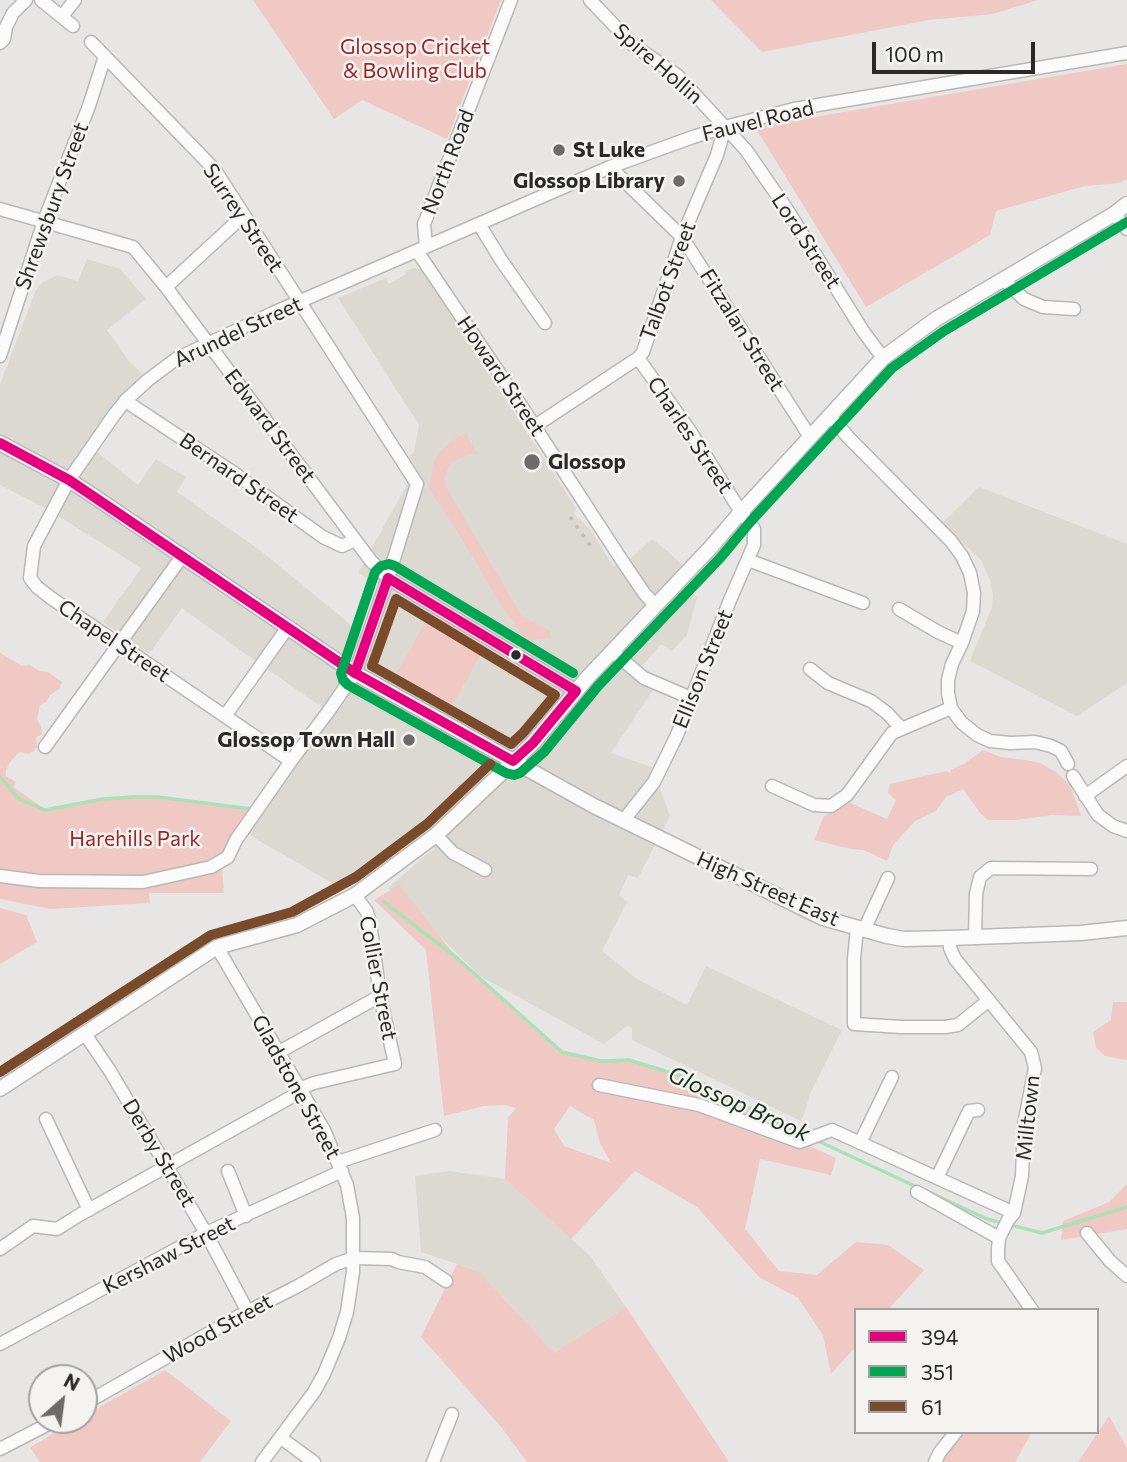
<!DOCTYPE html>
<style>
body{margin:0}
#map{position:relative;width:1127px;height:1462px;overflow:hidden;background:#e7e6e4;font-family:Commissioner,sans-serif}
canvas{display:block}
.legend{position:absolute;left:854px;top:1308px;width:245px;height:126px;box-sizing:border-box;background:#f5f3f0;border:2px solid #a4a2a0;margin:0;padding:9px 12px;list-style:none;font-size:21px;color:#2a2928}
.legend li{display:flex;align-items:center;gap:14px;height:35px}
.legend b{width:35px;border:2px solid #a4a2a0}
.north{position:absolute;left:28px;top:1364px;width:70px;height:70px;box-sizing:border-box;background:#f5f3f0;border:2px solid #a4a2a0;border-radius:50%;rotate:28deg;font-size:19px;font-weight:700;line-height:28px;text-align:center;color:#2a2928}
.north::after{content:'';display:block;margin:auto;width:24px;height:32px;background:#6c6b6a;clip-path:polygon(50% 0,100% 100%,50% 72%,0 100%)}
.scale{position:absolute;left:872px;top:42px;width:163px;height:32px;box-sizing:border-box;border:4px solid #2a2928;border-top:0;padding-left:9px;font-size:21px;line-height:24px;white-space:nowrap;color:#2a2928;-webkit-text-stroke:5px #f5f3f0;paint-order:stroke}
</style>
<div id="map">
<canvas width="1127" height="1462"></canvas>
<ul class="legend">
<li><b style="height:9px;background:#e5007d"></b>394</li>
<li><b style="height:9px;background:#00a651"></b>351</li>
<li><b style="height:9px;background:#7a4b2a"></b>61</li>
</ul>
<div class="north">N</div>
<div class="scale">100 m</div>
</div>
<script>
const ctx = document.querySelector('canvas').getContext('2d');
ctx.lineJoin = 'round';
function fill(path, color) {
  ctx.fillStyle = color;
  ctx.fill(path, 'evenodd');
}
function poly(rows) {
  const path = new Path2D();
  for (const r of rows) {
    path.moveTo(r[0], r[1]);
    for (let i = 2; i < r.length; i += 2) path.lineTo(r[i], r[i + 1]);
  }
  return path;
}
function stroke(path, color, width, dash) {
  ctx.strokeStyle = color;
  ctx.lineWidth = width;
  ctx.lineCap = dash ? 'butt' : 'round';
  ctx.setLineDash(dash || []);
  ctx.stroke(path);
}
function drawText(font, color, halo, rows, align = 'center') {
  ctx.font = font + ' Commissioner,sans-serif';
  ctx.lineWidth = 5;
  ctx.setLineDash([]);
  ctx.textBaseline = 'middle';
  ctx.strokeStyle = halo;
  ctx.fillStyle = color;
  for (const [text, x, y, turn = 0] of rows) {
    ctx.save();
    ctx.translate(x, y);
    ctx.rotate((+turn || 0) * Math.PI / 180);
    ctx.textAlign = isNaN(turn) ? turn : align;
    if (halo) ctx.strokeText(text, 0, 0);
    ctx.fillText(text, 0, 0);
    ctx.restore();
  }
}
const built = poly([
 [87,259,120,269,146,299,107,330,129,361,148,380,91,447,138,485,156,459,186,477,177,492,261,551,367,638,385,587,358,573,416,468,409,456,414,452,419,425,338,298,386,278,389,284,406,274,405,271,414,268,420,269,423,272,576,508,574,514,590,529,613,566,630,559,652,539,666,550,690,572,680,581,697,597,687,635,672,651,661,644,637,672,657,684,611,753,652,767,670,816,638,878,628,875,619,895,627,902,602,951,637,979,687,1005,706,966,842,1030,810,1094,805,1112,801,1121,632,1040,632,1028,629,1026,627,1026,604,1044,480,976,416,913,388,888,426,855,435,849,422,835,342,889,248,834,332,714,261,665,182,608,149,654,125,638,103,622,141,568,47,509,0,485,0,384,36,290,42,283,57,275,78,281],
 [979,487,1127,544,1127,683,1077,716,970,661,992,607,993,595,990,580,981,560,942,523],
 [450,1171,505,1179,590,1256,626,1307,554,1353,479,1272,457,1264,421,1252,415,1176]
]);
const green = poly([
 [253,0,501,0,447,139,362,100,334,119],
 [711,0,1038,0,993,14,929,20,762,52],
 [1127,64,1127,179,1120,183,1085,186,996,211,990,235,866,307,755,127],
 [466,433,477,454,469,454,452,462,447,470,445,478,446,487,521,615,550,631,550,638,527,641,521,633,501,605,462,539,429,488,434,462,440,451,455,439],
 [432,610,488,641,450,709,394,678],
 [0,653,22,666,30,665,39,671,48,672,62,682,60,688,50,695,46,702,40,705,37,719,41,727,42,735,36,737,37,747,34,751,29,754,20,752,17,754,9,764,6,770,6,776,16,782,13,787,46,810,103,799,132,797,158,797,258,810,228,857,143,882,0,876],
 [983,750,1001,757,1026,760,1040,763,1056,772,1070,785,1081,816,1052,815,1017,820,988,820,981,814,963,789,946,797,936,811,915,821,893,845,887,861,864,850,851,849,814,840,824,816,840,809,848,802,887,819,896,800,888,793,890,784,946,771,951,773,950,770,964,764],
 [222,866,224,893,149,893,150,903,50,909,0,899,0,881,146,886],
 [399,885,457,958,537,1032,562,1052,601,1061,629,1060,701,1082,752,1109,764,1126,836,1158,831,1175,760,1159,745,1229,779,1271,817,1275,856,1242,888,1245,924,1270,888,1310,856,1310,856,1346,831,1374,823,1335,798,1298,759,1277,697,1207,635,1171,571,1239,505,1179,508,1118,516,1108,504,1105,484,1106,444,1116,426,950,374,900],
 [570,1106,594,1120,600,1143,611,1163,564,1146,554,1129],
 [0,908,26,915,37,942,0,964],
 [1113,1002,1127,1002,1127,1060,1105,1056,1096,1048,1093,1032,1111,1020],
 [1127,1184,1127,1229,1061,1240,1063,1221,1109,1202],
 [457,1264,479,1272,554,1353,626,1307,729,1462,527,1462,502,1428,421,1337],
 [165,1370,231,1421,200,1462,40,1462,30,1447,77,1420,84,1420,84,1416],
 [1109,1416,1127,1448,1127,1462,1078,1462],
 [962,1432,1032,1432,1015,1462,941,1462]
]);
const stream = poly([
 [0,777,19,799,45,810,103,799,132,797,158,797,252,809],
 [384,902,457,958,562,1052,601,1061,629,1060,701,1082,775,1122,806,1136],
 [816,1140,917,1187],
 [931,1193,987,1219,1042,1233,1127,1207]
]);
const minor = poly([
 [41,0,73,26],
 [590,0,633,45,678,76,746,150,788,211,863,331,883,358],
 [62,16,75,0],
 [0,43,4,39,6,27,13,13,26,0],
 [610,167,682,237,810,437],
 [0,209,133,247,166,287,371,561,388,578,576,691],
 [1114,214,1127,229],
 [479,224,501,260,545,323],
 [426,247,424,224,511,0],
 [417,251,518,401,621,559,644,593,655,605],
 [1003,279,1024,299,1043,307,1074,309],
 [166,287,243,216],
 [0,356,44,221,89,106,105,56],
 [126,400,133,406,234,473,323,537,342,546,355,540],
 [830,416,849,438,951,541,962,556,970,573,974,593,973,611,962,643,952,664,948,680,948,693,951,708,961,722,977,735,990,741,1010,743,1035,742,1051,746,1061,751,1068,764],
 [535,426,638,358,643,352,682,237,717,155,725,127],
 [748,560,863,603],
 [899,609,938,632,962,643],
 [613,652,644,678,691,698],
 [810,669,828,683,871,701,887,713,901,728],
 [225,716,288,627],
 [45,747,183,555],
 [291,761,51,598,37,587,30,578,34,546,69,480,114,415,126,400,148,380,176,359,273,313,610,167,693,137,725,127,794,109,1127,53],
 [1073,776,1098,815,1113,826,1127,831],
 [772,786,814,805,831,806,847,795,892,733,951,708],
 [1085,796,1127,766],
 [623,821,654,782,677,735,730,600,754,545,754,529,741,512,690,431,638,358],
 [436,835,453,853,485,870],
 [0,876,39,881,143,882,211,867,228,857,236,840,291,761,328,712,355,673,388,578,417,484,215,170,91,42],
 [857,928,854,959,854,1024,901,1027,945,1027,958,1025,989,1000],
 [864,930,888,878],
 [950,938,950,948,955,959,1031,1052,1035,1068,1024,1125,1022,1176,1014,1213,1008,1220,999,1238,998,1249,998,1261,1032,1310],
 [975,938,976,894,980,877,991,868,1091,869],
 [217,947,324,1130,347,1185,353,1218,353,1272,347,1312,339,1338,324,1374,314,1392,262,1462],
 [85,1034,110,1071,206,1233,248,1312],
 [279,1052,380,996],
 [599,1085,699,1105,800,1142,832,1130,1014,1213],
 [301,1088,314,1083,395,1064,380,996,370,923,367,912,355,895],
 [46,1119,89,1210],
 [860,1143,892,1077],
 [338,1162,435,1130],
 [228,1171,246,1216],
 [937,1178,969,1111,978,1110],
 [917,1192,999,1238],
 [1087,1233,1110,1261,1127,1276],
 [0,1249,33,1226,57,1229,81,1214,302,1091],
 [0,1344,206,1233,342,1171],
 [84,1404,239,1316,298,1286,336,1264,354,1258,392,1259,398,1262,425,1267,446,1281],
 [281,1438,314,1462],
 [0,1449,56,1420],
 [433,1462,452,1414],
 [935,1462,940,1452,956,1432]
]);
const major = poly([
 [0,443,69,480,92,495,355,673,594,806,823,918,887,936,904,939,950,938,1081,933,1127,928],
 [0,1089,217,947,297,925,355,895,436,835,533,743,588,677,711,547,741,512,883,358,936,319,1114,214,1127,204]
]);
const rail = poly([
 [570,517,592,548]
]);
const bus1 = poly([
 [0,443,69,480,355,673],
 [388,578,576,691,533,743,513,761,355,673,388,578]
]);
const bus2 = poly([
 [573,673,395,566,389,564,381,566,375,572,341,673,343,680,348,685,506,773,514,775,520,773,544,752,598,686,721,557,751,521,892,368,944,331,1127,222]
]);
const bus3 = poly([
 [396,599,555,695,523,733,511,744,372,666,396,599],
 [0,1072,211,935,292,912,356,877,427,824,490,764]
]);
const markers = [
 [559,150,7,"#6c6b6a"],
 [679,181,7,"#6c6b6a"],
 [532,462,9,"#6c6b6a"],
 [516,655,6,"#2a2928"],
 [409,740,7,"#6c6b6a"]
];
const parkNames = [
 ["Glossop Cricket",415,47],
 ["& Bowling Club",415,71],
 ["Harehills Park",135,839]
];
const streetNames = [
 ["Spire Hollin",658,64,41],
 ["Fauvel Road",758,121,-14],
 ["North Road",448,162,-69],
 ["Shrewsbury Street",52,206,-70],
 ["Surrey Street",243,218,56],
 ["Lord Street",806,241,57],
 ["Talbot Street",668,281,-70],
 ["Fitzalan Street",742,330,58],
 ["Arundel Street",238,332,-25],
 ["Howard Street",501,376,56],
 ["Edward Street",270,426,53],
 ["Charles Street",690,435,56],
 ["Bernard Street",239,478,35],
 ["Chapel Street",114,641,34],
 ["Ellison Street",703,669,-68],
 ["High Street East",768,889,24],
 ["Collier Street",378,978,79],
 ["Gladstone Street",296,1087,61],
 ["Milltown",1028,1118,-84],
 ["Derby Street",159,1153,59],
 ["Kershaw Street",169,1255,-27],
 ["Wood Street",218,1329,-29]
];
const poiNames = [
 ["St Luke",573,150],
 ["Glossop Library",665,181,"right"],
 ["Glossop",548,462],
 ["Glossop Town Hall",395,740,"right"]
];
const waterNames = [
 ["Glossop Brook",739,1104,24]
];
fill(built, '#dcd9d2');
fill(green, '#f0c8c4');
stroke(stream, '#a9e2b5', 3.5);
stroke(minor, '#b8b8b6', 15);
stroke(major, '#b8b8b6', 17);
stroke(minor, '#fbfbfb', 12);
stroke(major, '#fbfbfb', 14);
stroke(rail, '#bcbcbb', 3.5, [3.5, 7]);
stroke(bus1, '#e5007d', 10);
stroke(bus2, '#00a651', 10);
stroke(bus3, '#7a4b2a', 10);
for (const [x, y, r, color] of markers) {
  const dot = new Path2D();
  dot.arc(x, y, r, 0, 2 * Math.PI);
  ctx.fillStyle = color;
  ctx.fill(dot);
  stroke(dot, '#f5f3f0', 2.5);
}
drawText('21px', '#99272c', '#f5f3f0', parkNames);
drawText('21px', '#2a2928', '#f5f3f0', streetNames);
drawText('bold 21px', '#2a2928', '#f5f3f0', poiNames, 'left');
drawText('italic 23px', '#10321a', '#f5f3f0', waterNames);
</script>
